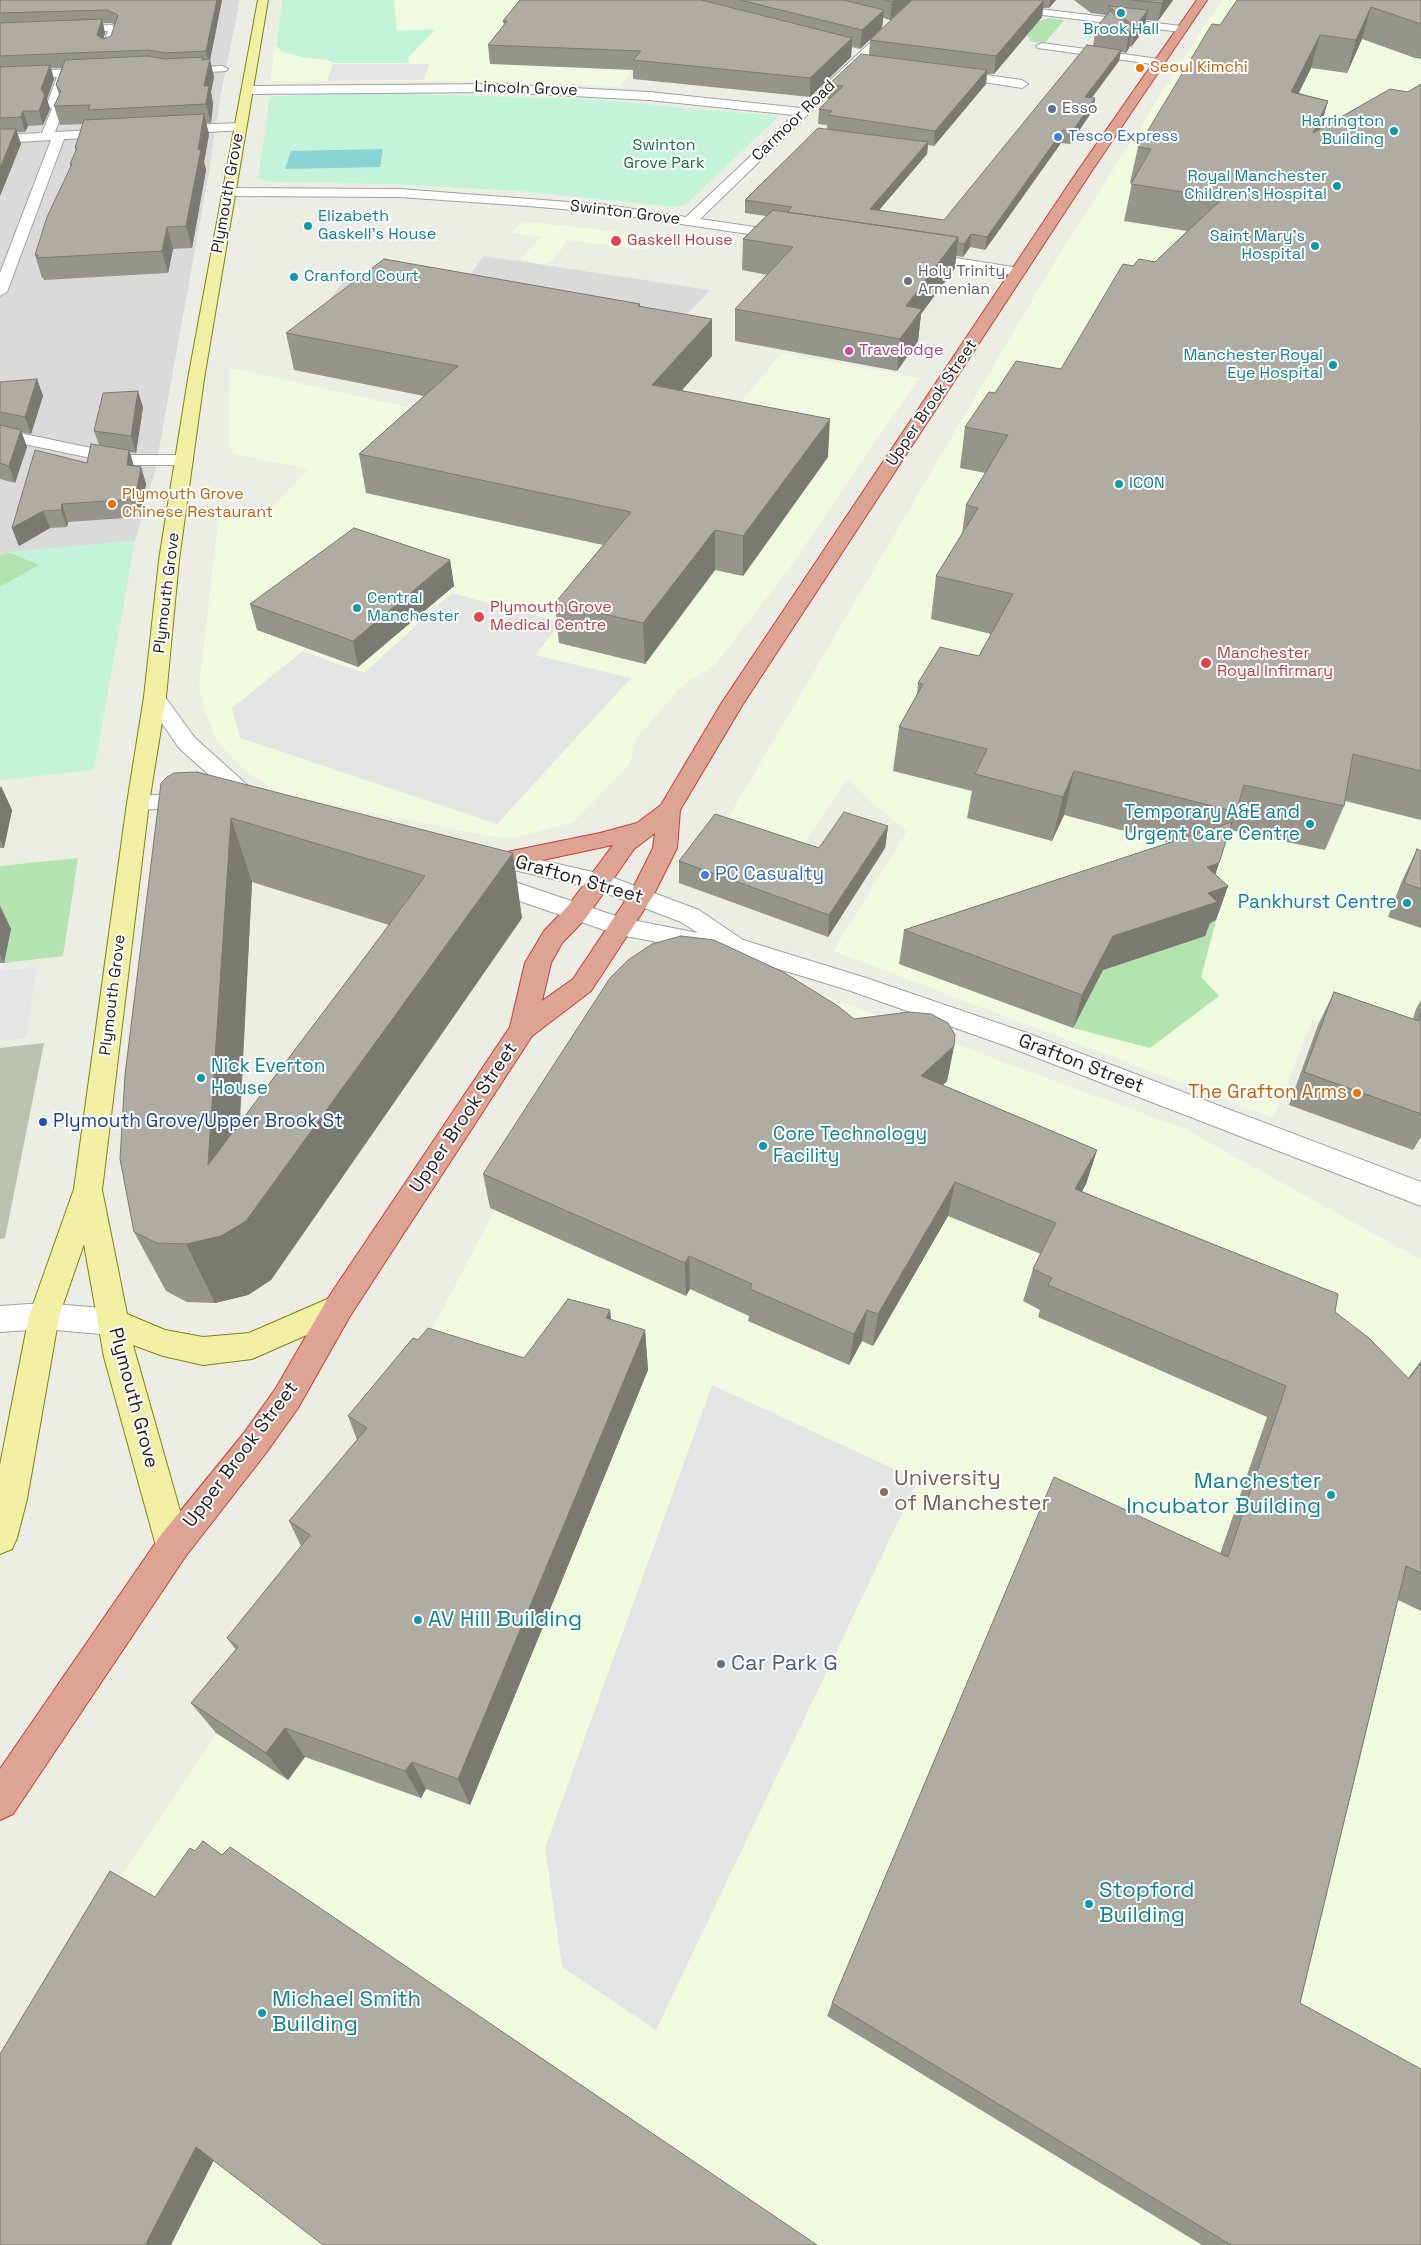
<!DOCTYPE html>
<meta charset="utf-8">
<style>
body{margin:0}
canvas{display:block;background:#ecede4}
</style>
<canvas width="1421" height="2245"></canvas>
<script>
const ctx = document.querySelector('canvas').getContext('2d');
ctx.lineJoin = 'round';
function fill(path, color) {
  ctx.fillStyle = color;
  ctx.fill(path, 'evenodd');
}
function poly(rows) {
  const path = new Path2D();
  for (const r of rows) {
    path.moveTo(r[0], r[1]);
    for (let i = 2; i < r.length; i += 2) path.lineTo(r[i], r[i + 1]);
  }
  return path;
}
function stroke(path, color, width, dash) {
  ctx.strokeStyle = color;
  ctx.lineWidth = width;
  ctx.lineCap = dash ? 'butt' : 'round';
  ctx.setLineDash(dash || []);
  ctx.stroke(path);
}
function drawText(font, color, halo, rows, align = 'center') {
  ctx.font = font + ' "Space Grotesk",sans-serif';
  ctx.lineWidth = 4;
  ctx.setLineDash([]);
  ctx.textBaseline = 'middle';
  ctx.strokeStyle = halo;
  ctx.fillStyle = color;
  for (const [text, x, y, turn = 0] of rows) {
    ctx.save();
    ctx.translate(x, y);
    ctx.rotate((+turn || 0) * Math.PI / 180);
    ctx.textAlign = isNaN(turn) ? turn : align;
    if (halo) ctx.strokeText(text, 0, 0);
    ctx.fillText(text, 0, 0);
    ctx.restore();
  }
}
const residential = poly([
 [0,0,240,0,220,98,209,172,155,471,135,541,10,552,40,565,0,587],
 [484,256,710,290,670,332,318,315,349,274,455,294]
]);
const education = poly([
 [282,0,556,0,663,27,619,87,537,82,452,81,270,82],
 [1223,0,1421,0,1421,1059,1312,1020,1274,1118,833,951,907,831,873,804,848,779,801,848,725,823,1051,268,1202,29],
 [523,221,619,232,618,235,657,237,647,250,567,240,565,242,567,243,549,263,541,264,520,260,539,239,546,238,511,233],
 [782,353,919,378,788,570,716,664,682,686,636,739,630,764,573,822,514,838,488,836,281,794,246,772,218,743,206,713,199,687,219,514,263,517,308,469,234,454,229,445,230,368,430,412,729,416],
 [618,978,815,992,1185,1129,1421,1260,1421,2245,0,2245,0,2060,223,1724]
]);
const construction = poly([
 [44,1043,5,1238,0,1239,0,1048]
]);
const grass = poly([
 [1049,18,1064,20,1045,43,1029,41,1030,38,1026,34,1012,29],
 [8,552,40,565,0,587,0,556],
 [78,858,63,956,4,963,11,929,0,930,0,866],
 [1216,920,1201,977,1219,996,1150,1048,1073,1028,1103,970,1204,936,1196,927]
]);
const park = poly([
 [282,0,394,0,397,31,436,29,408,58,409,63,333,63,328,60,301,57,283,52,276,46],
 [378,93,586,99,779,116,685,205,674,207,519,191,390,184,270,182,258,178,270,98,276,96],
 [135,541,94,770,0,780,0,587,39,565,8,552]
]);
const pitch = poly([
 [383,149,380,167,285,169,291,151]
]);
const parking = poly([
 [333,64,429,64,424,80,327,81],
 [452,593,561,622,535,655,631,678,497,824,240,738,232,708,303,651,364,673],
 [37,967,26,1038,0,1041,0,971],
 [712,1385,918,1480,656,2030,562,1967,545,1848]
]);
const minor = poly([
 [915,0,926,0,700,219,789,232,794,233,796,236,794,239,789,240,607,213,528,206,400,197,228,196,221,192,228,188,400,189,607,205,686,217,794,115,649,100,497,92,248,94,242,90,248,86,497,84,649,92,801,108,915,0],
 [1006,5,1181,26,1187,29,1181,32,1002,10,1001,8,1006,5],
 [111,25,120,29,114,48,108,51,102,48,108,31,0,35,0,29,111,25],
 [1042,43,1159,59,1165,62,1159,65,1038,48,1036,46,1042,43],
 [222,66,228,69,226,71,176,74,170,71,176,68,222,66],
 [98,68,102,69,102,73,69,76,59,103,64,108,55,132,116,129,122,133,116,137,64,139,7,292,0,296,0,273,51,140,0,143,0,135,42,133,52,109,47,104,57,77,0,80,0,72,98,68],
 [950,70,1022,80,1028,84,1022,88,946,76,944,74,950,70],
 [240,123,244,124,246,127,244,130,171,134,165,130,171,126,240,123],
 [918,252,1019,268,1026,272,1019,276,913,259,911,256,913,253,918,252],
 [0,429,125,455,184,455,190,456,193,460,190,464,184,465,125,465,0,439,0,429],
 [155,691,162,693,195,738,263,799,266,804,263,809,255,811,247,809,179,748,144,697,148,693,155,691],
 [175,794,204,800,207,805,204,810,196,812,175,808,138,810,130,808,127,803,130,798,138,796,175,794],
 [505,852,606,875,699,910,743,940,866,978,1027,1033,1421,1182,1421,1206,1009,1047,848,990,736,956,619,935,502,895,477,882,473,876,477,870,473,865,477,859,505,852],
 [505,868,592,888,681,922,698,933,622,918,518,883,494,871,505,868],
 [44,1303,112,1309,123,1313,127,1322,123,1331,112,1335,44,1329,0,1332,0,1306,44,1303]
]);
const major = poly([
 [258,0,268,0,204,379,179,560,166,697,149,803,102,1190,127,1314,165,1330,203,1337,249,1333,339,1294,350,1298,354,1307,350,1316,252,1359,203,1365,163,1356,133,1345,190,1546,185,1557,173,1562,161,1557,156,1546,104,1357,84,1244,59,1316,27,1499,17,1538,12,1549,0,1554,0,1465,29,1316,74,1189,127,803,144,697,159,560,188,379,258,0]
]);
const highway = poly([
 [1197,0,1207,0,1089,175,743,704,680,810,677,848,653,896,591,991,532,1036,350,1316,298,1408,266,1453,185,1557,13,1814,0,1820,0,1769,161,1535,244,1433,276,1388,328,1298,510,1027,525,963,544,931,568,906,613,845,505,868,497,866,493,860,497,854,600,833,637,823,661,805,721,704,1075,175,1197,0],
 [655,833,653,848,631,892,573,979,542,1001,551,963,562,943,586,918,634,849,655,833]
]);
const wall = poly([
 [0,0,222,0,210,60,214,77,211,92,213,104,211,123,206,123,209,134,204,162,206,170,192,248,173,249,168,273,44,280,43,278,42,278,35,255,71,167,70,164,76,151,75,148,83,124,60,125,54,106,59,95,56,85,62,68,51,68,54,79,47,99,50,109,43,125,28,126,25,132,17,132,21,144,0,196],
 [103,23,111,23,115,25,111,36,103,39,105,33],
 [520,0,1056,0,1049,8,1043,8,1042,17,994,74,987,74,986,84,934,146,928,145,927,154,879,210,944,220,1093,46,1096,28,1106,15,1091,13,1074,0,1173,0,1158,21,1146,20,1144,30,1131,47,1130,46,1129,48,1126,53,1121,52,1119,61,1092,98,1095,98,1093,110,1070,144,1061,143,985,250,970,247,963,257,956,256,955,268,921,314,918,341,897,371,735,341,735,309,768,275,742,270,743,239,766,216,745,213,745,200,827,129,827,125,818,124,819,109,830,99,827,99,828,85,869,55,870,40,907,5,890,20,883,18,882,28,860,49,852,47,851,57,810,97,633,79,633,70,490,64,488,45,504,25,503,21],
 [1421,0,1421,59,1415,58,1362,39,1347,73,1311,68,1299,93,1328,101,1320,129,1408,92,1421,84,1421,820,1345,801,1344,806,1325,850,1230,830,1215,875,1228,886,1216,920,1210,923,1205,936,1103,970,1073,1028,899,964,904,930,1170,843,1064,815,1052,841,967,818,972,791,893,771,899,727,917,695,918,683,979,656,991,634,931,619,936,576,962,534,966,505,985,473,960,468,965,427,995,393,1061,369,1133,266,1155,262,1187,231,1124,221,1132,183,1130,183,1138,147,1220,25],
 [640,304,640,306,712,356,682,390,828,457,743,576,715,570,645,664,559,643,555,603,603,545,366,493,359,454,424,396,294,370,286,333],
 [37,379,43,396,31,434,21,432,27,447,15,483,0,479,0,383],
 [143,407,136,453,130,452,134,466,141,467,146,484,140,517,68,522,67,527,50,528,19,546,12,528,87,463,99,445,94,431],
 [450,560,454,586,358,667,257,630,250,604],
 [197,772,522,918,271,1280,248,1295,215,1303,187,1302,166,1291,134,1232],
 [252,882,389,925,240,1123],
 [0,786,12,810,4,848,0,848],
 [888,826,885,848,828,937,679,883,679,861,819,848],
 [1417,849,1421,851,1421,928,1388,917,1401,883],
 [0,906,11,929,4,963,0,963],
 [1334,992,1413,1019,1416,1009,1421,1000,1421,1137,1413,1150,1289,1105,1318,1025],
 [854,1019,954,1046,947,1081,943,1085,1097,1150,1086,1184,1082,1191,1335,1312,1408,1378,1421,1361,1421,1611,1398,1600,1300,2003,1421,2245,1202,2245,827,2016,832,2003,1220,1554,1267,1417,1038,1317,1040,1310,1023,1301,1033,1269,1041,1254,948,1216,873,1346,862,1341,849,1365,748,1321,749,1316,690,1289,686,1296,490,1208,483,1174],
 [610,1310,611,1320,645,1330,648,1370,470,1805,426,1789,421,1798,305,1757,288,1780,216,1733,191,1703,236,1650,227,1638,301,1546,289,1521,357,1440,348,1416,418,1340,524,1358]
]);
const shadedWall = poly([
 [217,0,222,0,210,60,214,77,211,92,213,104,211,123,206,104,204,86,209,64,206,51],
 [894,0,912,0,890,20,892,2],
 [1044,0,1042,17,994,74,996,56],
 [1050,0,1056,0,1049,8],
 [1164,0,1173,0,1158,21,1162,3],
 [1371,7,1362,39,1347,73,1356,40],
 [884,10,882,28,860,49,862,30],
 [1148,10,1144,30,1131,47,1135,27],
 [102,19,105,33,100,49,97,35],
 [1133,28,1129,48,1126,53,1129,33],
 [1320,35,1311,68,1282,126,1291,92],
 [852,38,851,57,810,97,810,78],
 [1121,50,1119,61,1083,109,1085,97],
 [50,65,54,79,47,99,50,109,43,125,39,111,41,89],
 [987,70,986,84,934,146,935,131],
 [1095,98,1093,110,1070,144,1072,132],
 [1328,101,1318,136,1313,133],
 [23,111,28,126,25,132,21,117],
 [204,114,209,134,204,162,206,170,192,248,186,226,198,150],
 [16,129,21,144,0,196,0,168],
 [1063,130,1061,143,985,250,987,237],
 [928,142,927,154,869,222,870,209],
 [167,227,173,249,168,273,162,251],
 [971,234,970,247,963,257,964,244],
 [958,237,955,268,921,314,918,341,897,371,900,339,906,306],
 [712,319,712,356,653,423,652,385],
 [37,379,43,396,31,434,25,417],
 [138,391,143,407,136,453,131,436],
 [830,419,828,457,743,576,743,536],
 [21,430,27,447,15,483,9,466],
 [129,450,134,467,127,465],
 [141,467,146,484,140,517,135,499],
 [62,504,68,522,67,527,61,510],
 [43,511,50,528,19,546,12,528],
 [715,530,715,570,645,664,643,623],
 [450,560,454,586,358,667,353,641],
 [1074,771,1064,815,1052,841,1063,797],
 [1,786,12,810,4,848,0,840,0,790],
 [231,818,252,882,234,1225,208,1165],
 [888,826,885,848,828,937,829,915],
 [513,853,522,918,271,1280,248,1295,215,1303,186,1244],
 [1219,863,1209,893,1228,886,1216,920,1210,923,1205,936,1103,970,1073,1028,1082,995,1113,936,1207,867],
 [0,906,11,929,4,963,0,954],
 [954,1046,947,1081,916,1111,921,1076],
 [1097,1150,1086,1184,1065,1222,1075,1189],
 [955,1182,948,1216,873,1346,878,1314],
 [689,1256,690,1289,686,1296,685,1263],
 [610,1310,614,1350,606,1318],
 [867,1310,862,1341,849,1365,854,1334],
 [645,1330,648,1370,470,1805,458,1779],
 [285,1728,305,1757,288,1780,266,1753],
 [412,1762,426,1789,421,1798,405,1771],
 [196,2147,217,2154,171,2245,145,2245]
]);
const building = poly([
 [0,0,217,0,206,51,166,53,148,50,0,56,0,23,102,19,97,35,103,39,111,36,118,15,107,10,0,13,0,0],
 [520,0,701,0,852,38,810,78,633,60,641,51,488,45,507,21,503,21,520,0],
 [740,0,843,0,884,10,862,30,740,0],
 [884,0,894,0,892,2,884,0],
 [912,0,1044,0,996,56,870,40,912,0],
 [1132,0,1164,0,1162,3,1132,0],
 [1237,0,1421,0,1421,24,1371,7,1356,40,1320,35,1291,92,1328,101,1313,133,1390,89,1408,92,1421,84,1421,771,1353,754,1344,806,1244,785,1236,812,1074,771,1063,797,975,774,987,749,899,727,923,684,918,683,940,647,979,656,1013,594,936,576,978,508,966,505,1008,435,965,427,989,392,995,393,1016,361,1061,369,1123,264,1133,266,1139,259,1155,262,1223,198,1131,184,1151,149,1138,147,1212,24,1220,25,1237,0],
 [1108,6,1148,10,1135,27,1108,6],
 [1110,11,1133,28,1129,33,1096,28,1110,11],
 [1087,45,1121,50,1085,97,1095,98,1072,132,1063,130,987,237,971,234,964,244,958,243,958,237,787,212,792,207,745,200,818,128,928,142,870,209,944,220,1087,45],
 [861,54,987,70,935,131,828,115,832,111,819,109,843,86,828,85,861,54],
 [148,56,165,59,203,57,202,60,210,59,204,86,209,86,206,104,88,110,90,105,54,106,61,91,56,85,65,60,148,56],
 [50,65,41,89,45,95,39,111,23,111,21,117,0,118,0,67,50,65],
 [204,114,198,150,201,149,186,226,167,227,162,251,37,258,38,255,35,255,47,217,72,164,70,164,77,148,75,148,84,120,204,114],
 [0,129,16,129,0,168,0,129],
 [773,210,958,237,906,306,922,309,900,339,735,309,793,247,743,239,773,210],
 [384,259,640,304,638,306,712,319,652,385,830,419,743,536,715,530,643,623,555,603,631,512,359,454,458,366,286,333,384,259],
 [37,379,25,417,0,412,0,382,37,379],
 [138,391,131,436,94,431,103,393,138,391],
 [0,425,21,430,9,466,0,463,0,425],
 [91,444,129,450,127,465,141,467,135,499,62,504,61,510,43,511,12,528,35,450,87,463,91,444],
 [354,528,450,560,353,641,250,604,354,528],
 [197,772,513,853,246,1221,221,1236,186,1244,157,1243,134,1232,120,1159,125,1075,161,783,167,777,174,773,197,772],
 [231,818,425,876,374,945,208,1165,231,818],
 [844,812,888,826,829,915,679,861,715,814,819,848,844,812],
 [1232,822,1219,863,1207,867,1228,886,1208,893,1217,902,1113,936,1082,995,904,930,1232,822],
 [1417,849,1421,851,1421,889,1404,883,1417,849],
 [681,936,714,940,783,972,838,1006,854,1019,909,1012,931,1014,948,1023,955,1035,954,1046,921,1076,1097,1150,1075,1189,1338,1294,1335,1312,1369,1338,1409,1379,1421,1362,1421,1573,1406,1566,1300,2003,1421,2069,1421,2245,1231,2245,832,2003,1054,1477,1228,1557,1286,1386,1048,1285,1052,1278,1033,1269,1056,1223,955,1182,878,1314,867,1310,854,1334,750,1289,752,1284,689,1256,685,1263,483,1174,610,978,628,960,652,944,681,936],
 [1334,992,1419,1021,1421,1013,1421,1114,1304,1072,1334,992],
 [568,1299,610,1310,606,1318,645,1330,458,1779,412,1762,405,1771,285,1728,266,1753,191,1703,238,1647,227,1638,310,1535,289,1521,367,1428,348,1416,413,1338,418,1340,428,1328,524,1358,568,1299],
 [203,1841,222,1855,230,1847,817,2245,323,2245,196,2147,145,2245,0,2245,0,2054,110,1871,155,1897,190,1848,195,1851,203,1841]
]);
const markers = [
 [1121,13,5,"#0f9aa8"],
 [1140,68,5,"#e8710a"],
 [1052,109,5,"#5c6f8a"],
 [1394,131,5,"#0f9aa8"],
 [1058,137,5,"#3f7fe0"],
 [1337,186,5,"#0f9aa8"],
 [308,226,5,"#0f9aa8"],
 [616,241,6,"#e0444e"],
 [1315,246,5,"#0f9aa8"],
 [294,277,5,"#0f9aa8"],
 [908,281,5,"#6b7280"],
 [849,351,5,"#d1479c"],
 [1333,365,5,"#0f9aa8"],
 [1119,484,5,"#0f9aa8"],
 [112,504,5,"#e8710a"],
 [357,608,5,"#0f9aa8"],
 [479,617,6,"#e0444e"],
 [1206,663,6,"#e0444e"],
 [1310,824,5,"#0f9aa8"],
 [705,875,5,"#3f7fe0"],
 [1407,903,5,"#0f9aa8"],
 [201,1078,5,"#0f9aa8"],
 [1357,1093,5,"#e8710a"],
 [43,1122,5,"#1a4fb4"],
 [763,1146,5,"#0f9aa8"],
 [884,1492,5,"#8d6e63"],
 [1331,1495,5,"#0f9aa8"],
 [418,1620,5,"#0f9aa8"],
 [721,1664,5,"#5c6f8a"],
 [1089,1904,5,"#0f9aa8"],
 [262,2013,5,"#0f9aa8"]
];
const farCulturenames = [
 ["Brook Hall",1121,30,"center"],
 ["Harrington",1384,122],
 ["Building",1384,140],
 ["Royal Manchester",1327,177],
 ["Children’s Hospital",1327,195],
 ["Elizabeth",318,217,"left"],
 ["Gaskell's House",318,235,"left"],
 ["Saint Mary’s",1305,237],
 ["Hospital",1305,255],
 ["Cranford Court",304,277,"left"],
 ["Manchester Royal",1323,356],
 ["Eye Hospital",1323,374],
 ["ICON",1129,484,"left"],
 ["Central",367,599,"left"],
 ["Manchester",367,617,"left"]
];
const farFoodnames = [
 ["Seoul Kimchi",1150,68],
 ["Plymouth Grove",122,495],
 ["Chinese Restaurant",122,513]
];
const farStreetnames = [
 ["Lincoln Grove",526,89,2],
 ["Carmoor Road",794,121,-44],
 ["Plymouth Grove",228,193,-80],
 ["Swinton Grove",625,213,7],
 ["Upper Brook Street",932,403,-56],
 ["Plymouth Grove",167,593,-83],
 ["Plymouth Grove",113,995,-83]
];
const farServicenames = [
 ["Esso",1062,109]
];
const farShopnames = [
 ["Tesco Express",1068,137]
];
const farParknames = [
 ["Swinton",664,146],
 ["Grove Park",664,164]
];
const farHealthnames = [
 ["Gaskell House",627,241],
 ["Plymouth Grove",490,608],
 ["Medical Centre",490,626],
 ["Manchester",1217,654],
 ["Royal Infirmary",1217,672]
];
const farWorshipnames = [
 ["Holy Trinity",918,272],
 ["Armenian",918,290]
];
const farHotelnames = [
 ["Travelodge",859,351]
];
const cultureNames = [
 ["Temporary A&E and",1300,813],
 ["Urgent Care Centre",1300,835],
 ["Pankhurst Centre",1397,903],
 ["Nick Everton",211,1067,"left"],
 ["House",211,1089,"left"],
 ["Core Technology",773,1135,"left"],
 ["Facility",773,1157,"left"]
];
const shopNames = [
 ["PC Casualty",715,875]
];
const streetNames = [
 ["Grafton Street",579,880,16],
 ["Grafton Street",1081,1064,21],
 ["Upper Brook Street",464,1118,-56],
 ["Plymouth Grove",133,1398,75],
 ["Upper Brook Street",241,1455,-53]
];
const foodNames = [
 ["The Grafton Arms",1347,1093]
];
const transitNames = [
 ["Plymouth Grove/Upper Brook St",53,1122]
];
const nearEducationnames = [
 ["University",894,1479],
 ["of Manchester",894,1504]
];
const nearCulturenames = [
 ["Manchester",1321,1482,"right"],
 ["Incubator Building",1321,1507,"right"],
 ["AV Hill Building",428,1620],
 ["Stopford",1099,1891],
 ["Building",1099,1916],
 ["Michael Smith",272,2000],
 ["Building",272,2025]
];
const nearServicenames = [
 ["Car Park G",731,1664]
];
fill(residential, '#dbdada');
fill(education, '#f0fbde');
fill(construction, '#bac1b0');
fill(grass, '#b3e3ae');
fill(park, '#c4f3db');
fill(pitch, '#89d3d5');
fill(parking, '#e5e5e5');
stroke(minor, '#a1a1a1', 2);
stroke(major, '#7e870f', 2);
stroke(highway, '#c73f35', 2);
fill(minor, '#fff');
fill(major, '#f2f0a4');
fill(highway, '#dda393');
fill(wall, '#96958c');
fill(shadedWall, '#7a7972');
fill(building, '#afada3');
stroke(building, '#7a7972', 1);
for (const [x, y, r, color] of markers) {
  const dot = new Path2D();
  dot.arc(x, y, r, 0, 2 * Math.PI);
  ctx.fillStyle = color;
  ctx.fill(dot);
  stroke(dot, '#fff', 2);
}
drawText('16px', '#0d838f', '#fff', farCulturenames, 'right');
drawText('16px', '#c56008', '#fff', farFoodnames, 'left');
drawText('16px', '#1d1d1d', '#fff', farStreetnames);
drawText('16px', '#4e5e75', '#fff', farServicenames, 'left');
drawText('16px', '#366cbe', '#fff', farShopnames, 'left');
drawText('16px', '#167042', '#fff', farParknames);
drawText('16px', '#be3a42', '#fff', farHealthnames, 'left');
drawText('16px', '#5b616d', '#fff', farWorshipnames, 'left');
drawText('16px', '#b23c85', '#fff', farHotelnames, 'left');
drawText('19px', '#0d838f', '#fff', cultureNames, 'right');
drawText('19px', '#366cbe', '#fff', shopNames, 'left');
drawText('19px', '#1d1d1d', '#fff', streetNames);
drawText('19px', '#c56008', '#fff', foodNames, 'right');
drawText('19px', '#164399', '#fff', transitNames, 'left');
drawText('22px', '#785e54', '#fff', nearEducationnames, 'left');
drawText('22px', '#0d838f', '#fff', nearCulturenames, 'left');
drawText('22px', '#4e5e75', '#fff', nearServicenames, 'left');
</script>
